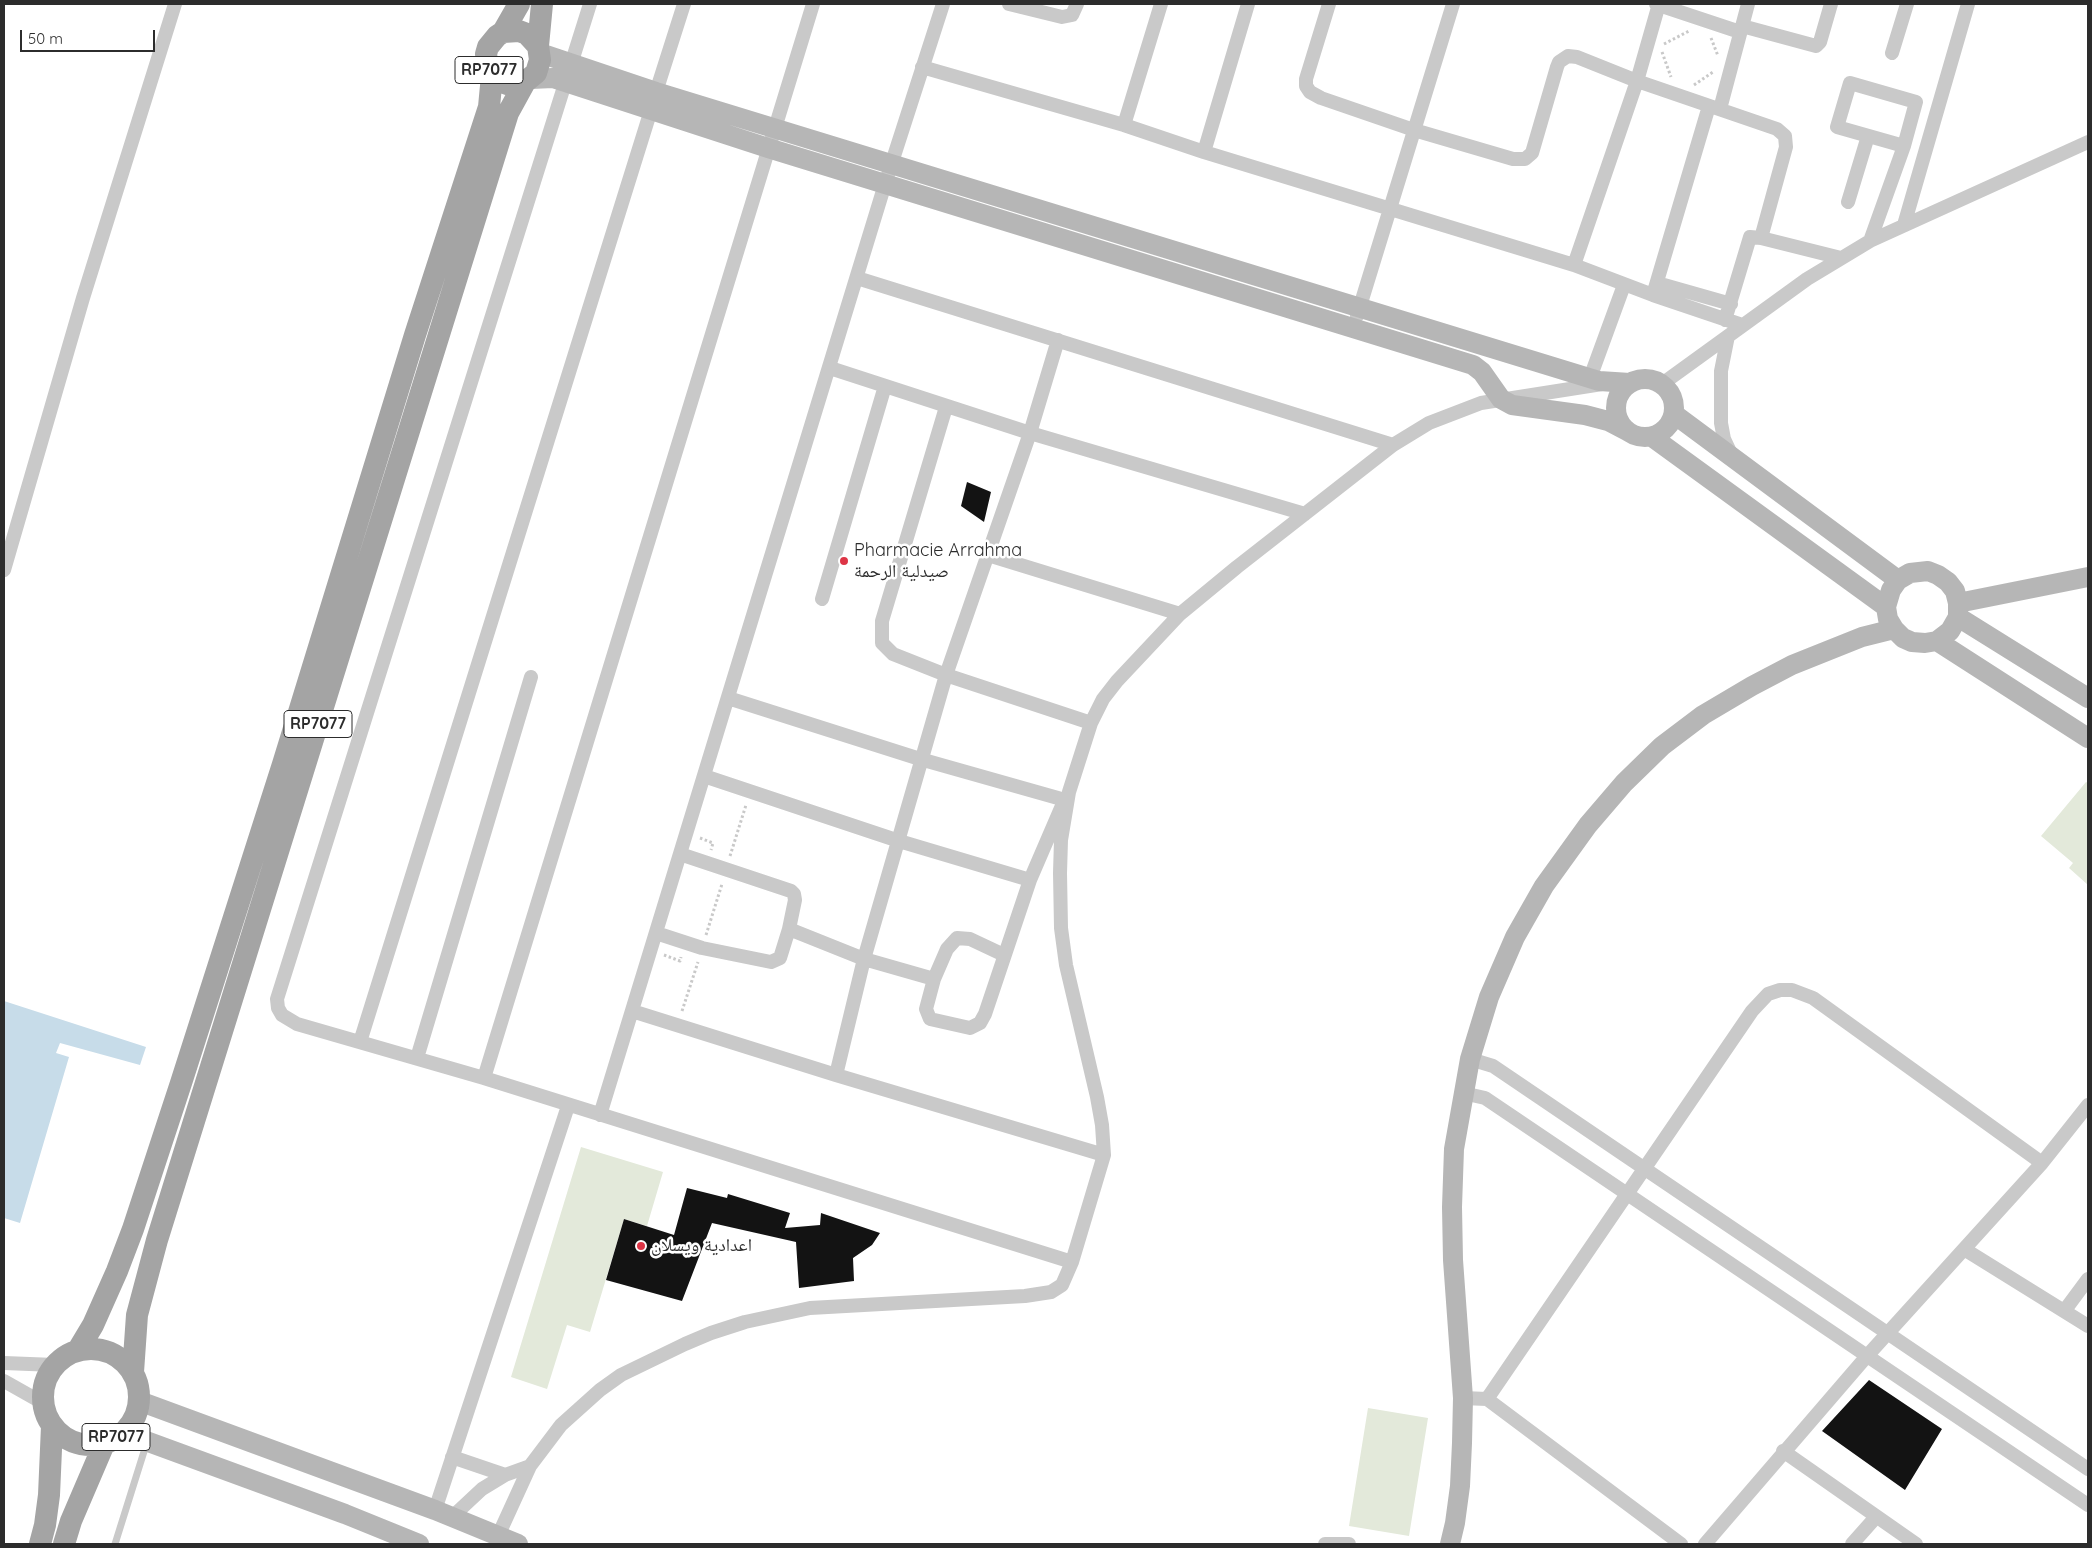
<!DOCTYPE html>
<meta charset="utf-8">
<style>
body{margin:0}
#map{position:relative;width:2092px;height:1548px;overflow:hidden;background:#fff;font-family:Quicksand,sans-serif}
canvas{display:block}
.frame{position:absolute;inset:0;border:5px solid #2c2c2c;pointer-events:none}
.scale{position:absolute;left:20px;top:30px;width:135px;height:22px;box-sizing:border-box;border:2px solid #2c2c2c;border-top:0;padding-left:6px;font-size:15px;line-height:18px;white-space:nowrap;color:#2c2c2c;-webkit-text-stroke:4px #fff;paint-order:stroke}
</style>
<div id="map">
<canvas width="2092" height="1548"></canvas>
<div class="frame"></div>
<div class="scale">50 m</div>
</div>
<script>
const ctx = document.querySelector('canvas').getContext('2d');
ctx.lineJoin = 'round';
function fill(path, color) {
  ctx.fillStyle = color;
  ctx.fill(path, 'evenodd');
}
function poly(rows) {
  const path = new Path2D();
  for (const r of rows) {
    if (r.length === 3) {
      path.moveTo(r[0] + r[2], r[1]);
      path.arc(r[0], r[1], r[2], 0, 2 * Math.PI);
      continue;
    }
    path.moveTo(r[0], r[1]);
    for (let i = 2; i < r.length; i += 2) path.lineTo(r[i], r[i + 1]);
  }
  return path;
}
function stroke(path, color, width, dash) {
  ctx.strokeStyle = color;
  ctx.lineWidth = width;
  ctx.lineCap = dash ? 'butt' : 'round';
  ctx.setLineDash(dash || []);
  ctx.stroke(path);
}
function drawText(font, color, halo, rows, align = 'center') {
  ctx.font = font + ' Quicksand,"Noto Naskh Arabic",sans-serif';
  ctx.lineWidth = 5;
  ctx.setLineDash([]);
  ctx.textBaseline = 'middle';
  ctx.strokeStyle = halo;
  ctx.fillStyle = color;
  for (const [text, x, y, turn = 0] of rows) {
    ctx.save();
    ctx.translate(x, y);
    ctx.rotate((+turn || 0) * Math.PI / 180);
    ctx.textAlign = isNaN(turn) ? turn : align;
    if (halo) ctx.strokeText(text, 0, 0);
    ctx.fillText(text, 0, 0);
    ctx.restore();
  }
}
const green = poly([
 [2086,782,2088,783,2088,885,2069,868,2073,863,2041,836],
 [581,1147,663,1172,647,1226,624,1219,590,1332,567,1325,547,1389,511,1377],
 [1368,1408,1428,1418,1409,1536,1349,1526]
]);
const water = poly([
 [4,1001,146,1047,140,1065,60,1043,56,1053,69,1057,20,1223,4,1218]
]);
const building = poly([
 [967,482,991,492,984,522,961,506],
 [687,1188,727,1198,728,1194,790,1213,785,1228,820,1225,821,1213,880,1233,872,1245,853,1258,854,1281,799,1288,796,1242,712,1223,682,1301,606,1280,624,1219,674,1235],
 [1869,1380,1942,1429,1905,1490,1822,1431]
]);
const path = poly([
 [1711,38,1718,56],
 [1664,44,1689,31],
 [1662,52,1671,77],
 [1694,85,1713,72],
 [700,838,713,843,711,850],
 [730,856,746,805],
 [706,935,722,884],
 [664,955,680,961,681,957],
 [682,1011,698,962]
]);
const lane = poly([
 [115,1544,147,1442]
]);
const street = poly([
 [590,4,277,999,278,1008,282,1015,297,1024,484,1078,1072,1262],
 [1009,4,1062,17,1072,15,1077,4],
 [1161,4,1124,125,1204,152,1574,265,1653,295,1742,325],
 [1329,4,1306,79,1306,86,1310,92,1321,98,1414,130,1513,159,1525,159,1532,153,1557,67,1559,62,1568,56,1577,57,1637,81,1777,129,1785,136,1786,147,1761,238],
 [1656,4,1740,32],
 [1742,26,1816,46,1820,42,1831,4],
 [1892,53,1907,4],
 [922,67,1124,125],
 [656,92,684,4],
 [1720,109,1748,4],
 [1204,152,1248,4],
 [1848,202,1868,136],
 [1904,225,1968,4],
 [1870,241,1904,146,1916,102,1850,83,1837,127,1904,146],
 [1574,265,1637,81,1659,4],
 [857,278,1393,445],
 [1657,283,1731,304],
 [1653,295,1709,106],
 [1357,316,1453,4],
 [1725,320,1750,237,1761,238,1841,258],
 [1728,336,1721,371,1721,423,1724,439,1732,456],
 [830,368,1030,433,1305,514],
 [1590,378,1624,285],
 [1662,384,1807,279,1870,241,2088,142],
 [946,407,882,621,882,643,893,654,946,675,1091,723],
 [988,555,1180,614],
 [4,570,83,298,175,4],
 [822,599,885,386],
 [728,698,920,759,1065,800],
 [704,776,899,841,1030,880],
 [680,854,791,891,794,894,795,900,789,929,864,959,934,979,926,1009,930,1019,970,1028,980,1023,985,1014,1030,880,1061,808],
 [656,933,702,948,771,962,780,958,789,929],
 [934,979,947,949,957,938,970,939,1004,955],
 [632,1011,836,1075,1104,1155],
 [360,1042,651,110],
 [417,1058,531,677],
 [1470,1059,1493,1066,2088,1469],
 [836,1075,864,959,946,675,1030,433,1058,340],
 [484,1078,813,4],
 [1463,1093,1485,1098,2088,1505],
 [600,1115,885,184,943,4],
 [1964,1249,2088,1326],
 [2065,1310,2088,1279],
 [4,1363,55,1365],
 [4,1381,43,1403],
 [1463,1398,1487,1399,1681,1544],
 [1487,1399,1752,1011,1768,994,1780,990,1792,990,1813,998,2042,1163],
 [1783,1451,1916,1544],
 [452,1457,505,1475,530,1466],
 [435,1510,568,1106],
 [452,1517,482,1489,505,1475],
 [498,1536,530,1466,561,1425,600,1390,621,1375,685,1344,711,1333,745,1322,810,1308,1025,1296,1051,1292,1062,1285,1072,1262,1104,1155,1102,1125,1097,1097,1066,965,1061,928,1060,873,1061,840,1069,792,1091,723,1103,699,1117,681,1180,614,1237,567,1393,445,1429,423,1481,403,1602,384],
 [1325,1544,1349,1544],
 [1705,1544,1867,1356,2042,1163,2088,1105],
 [1852,1544,1876,1517]
]);
const secondary = poly([
 [540,53,656,92,1599,381,1630,383],
 [531,79,553,78,768,148,1473,365,1482,372,1501,399,1512,405,1585,415,1608,421,1629,432],
 [1645,408,29],
 [1674,414,1898,580],
 [1652,437,1886,607,1888,619,1894,629,1903,638,1912,642,1925,643,1937,641,1950,631,1958,617,1958,603,1955,591,1948,582,1938,575,1928,571,1910,573,1898,580,1891,590,1886,607],
 [1958,603,2088,577],
 [1958,617,2088,698],
 [1937,641,2088,738],
 [139,1401,435,1510,518,1544],
 [124,1433,345,1514,419,1544],
 [1450,1544,1455,1523,1460,1486,1462,1443,1463,1398,1453,1260,1452,1207,1454,1149,1470,1059,1489,997,1515,937,1544,886,1588,825,1624,783,1662,746,1703,715,1752,686,1792,665,1862,637,1894,629]
]);
const primary = poly([
 [503,32,519,4],
 [538,46,527,34,519,31,503,32,497,36,488,47,486,54,488,68,499,81,507,84,516,85,525,82,536,73,540,60,538,46,542,4],
 [91,1397,48],
 [78,1350,93,1325,117,1271,133,1229,181,1083,283,764,415,335,489,107,492,75],
 [133,1372,137,1315,157,1240,508,113,525,82],
 [40,1544,45,1525,49,1495,52,1426],
 [64,1544,71,1521,104,1444]
]);
const markers = [
 [844,561,5,"#dd3546"],
 [641,1246,5,"#dd3546"]
];
const shields = [
 [489,70,68],
 [318,724,68],
 [116,1437,68]
];
const shieldNames = [
 ["RP7077",489,70],
 ["RP7077",318,724],
 ["RP7077",116,1437]
];
const poiNames = [
 ["Pharmacie Arrahma",854,551],
 ["صيدلية الرحمة",854,572],
 ["اعدادية ويسلان",651,1246]
];
fill(green, '#e3e9da');
fill(water, '#c7dce9');
fill(building, '#131313');
stroke(path, '#c9c9c9', 3, [2.5, 2.5]);
stroke(lane, '#c9c9c9', 7);
stroke(street, '#c9c9c9', 14);
stroke(secondary, '#b6b6b6', 20);
stroke(primary, '#a4a4a4', 22);
for (const [x, y, r, color] of markers) {
  const dot = new Path2D();
  dot.arc(x, y, r, 0, 2 * Math.PI);
  ctx.fillStyle = color;
  ctx.fill(dot);
  stroke(dot, '#fff', 2);
}
for (const [x, y, w] of shields) {
  const box = new Path2D();
  box.roundRect(x - w / 2, y - 13.5, w, 27, 4);
  ctx.fillStyle = '#fff';
  ctx.fill(box);
  stroke(box, '#2c2c2c', 1);
}
drawText('bold 16px', '#2c2c2c', null, shieldNames);
drawText('18px', '#2c2c2c', '#fff', poiNames, 'left');
</script>
